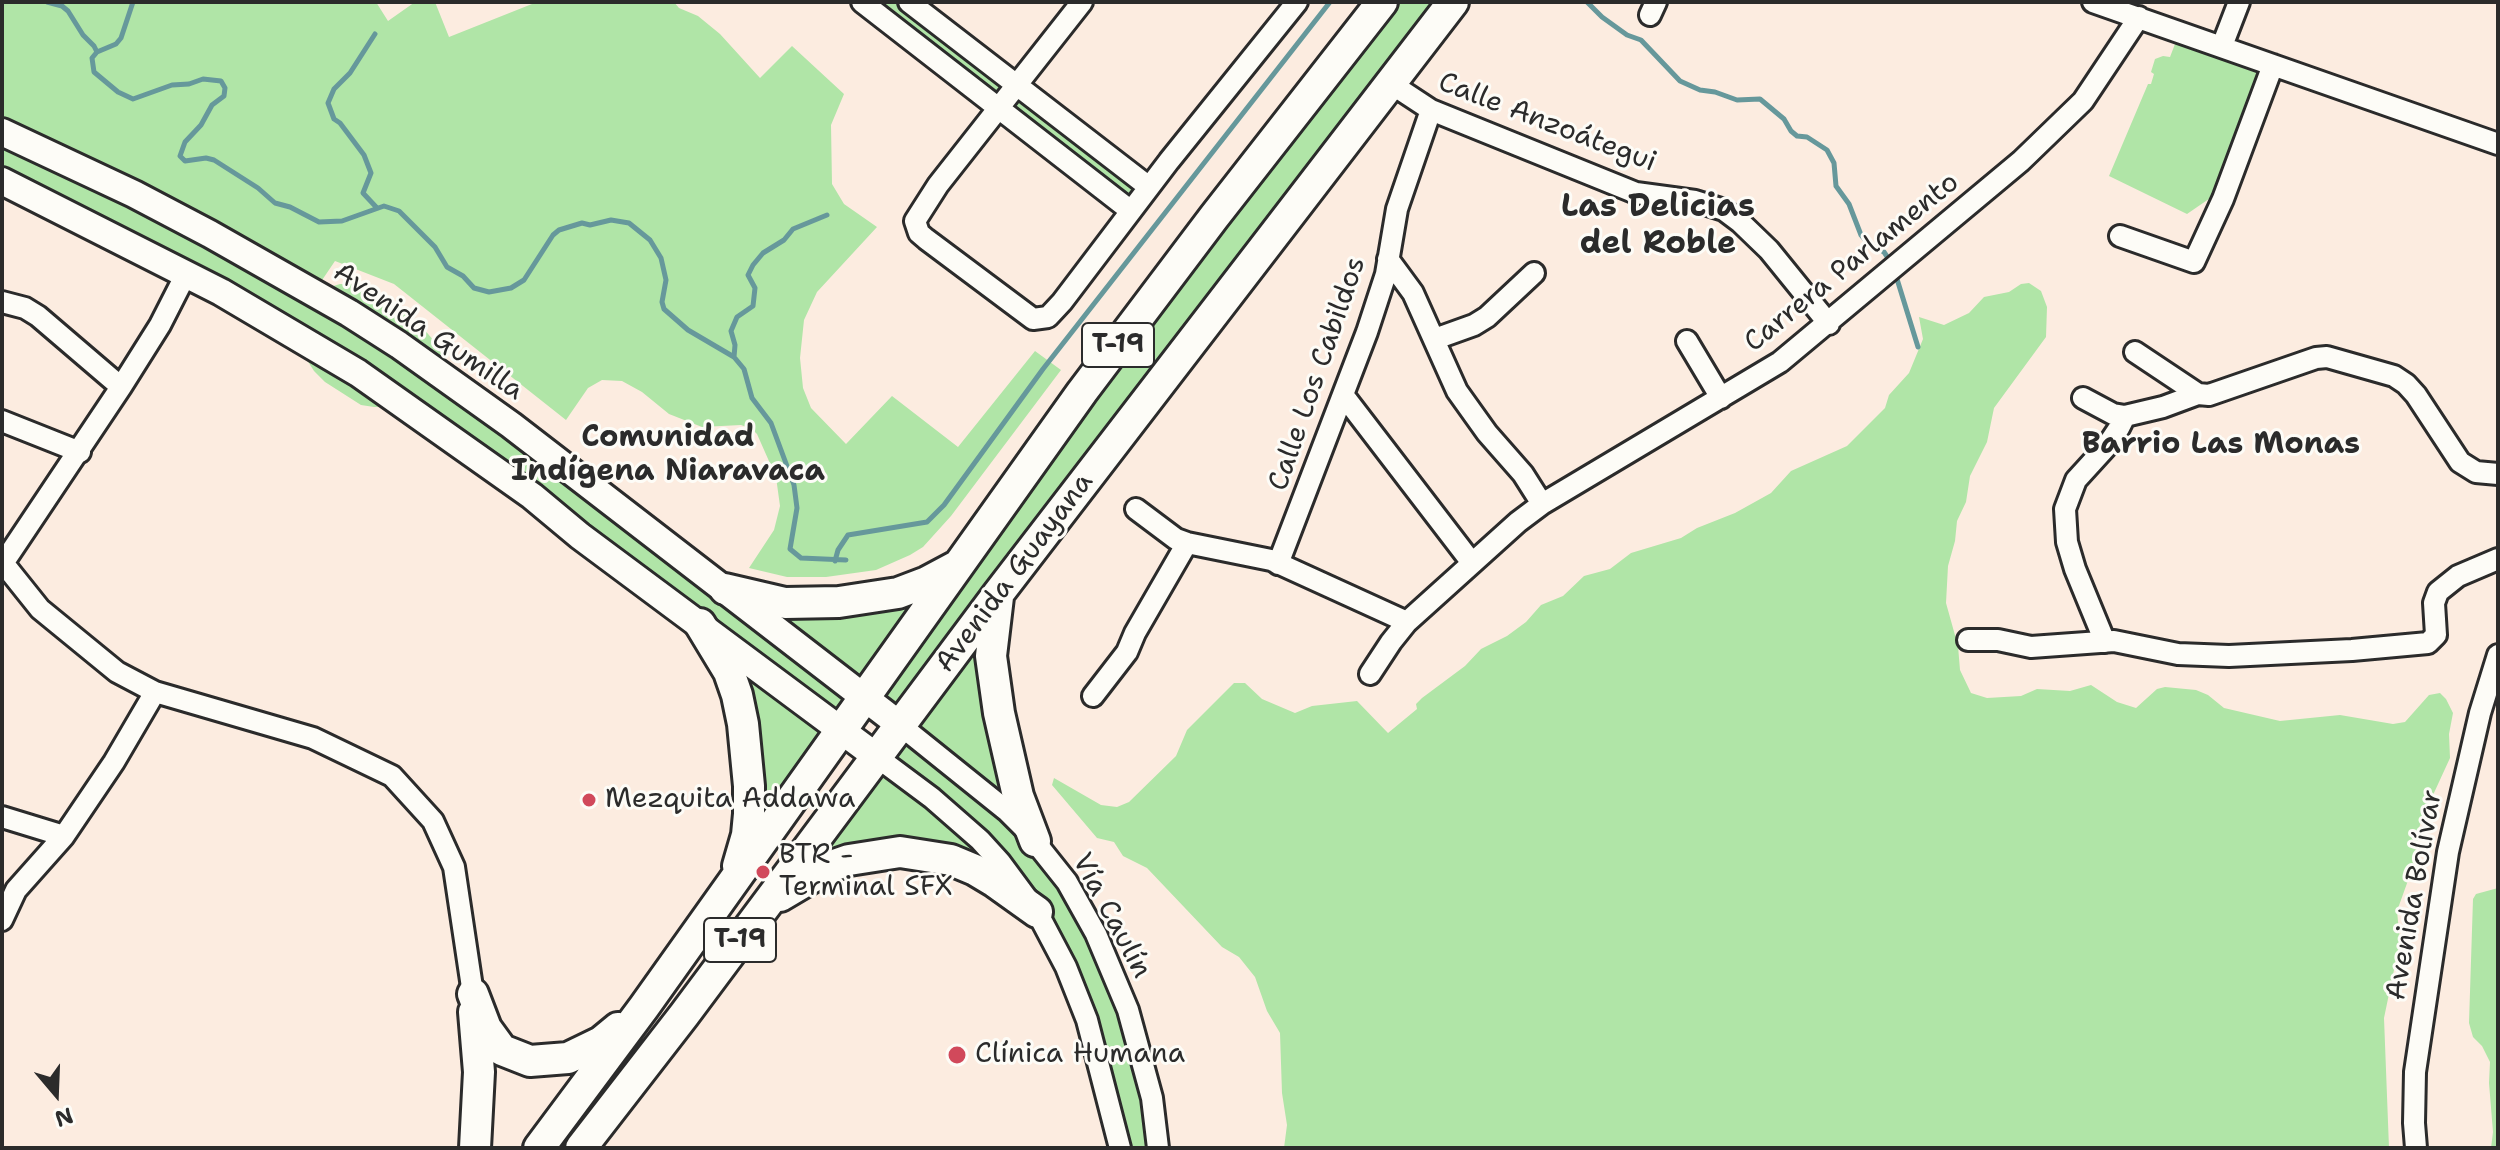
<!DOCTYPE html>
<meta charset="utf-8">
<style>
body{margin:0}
#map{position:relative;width:2500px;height:1150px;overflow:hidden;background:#fcece0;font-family:"Shantell Sans",sans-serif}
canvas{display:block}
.frame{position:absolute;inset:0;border:4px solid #2b2b2b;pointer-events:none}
.north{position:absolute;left:16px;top:1054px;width:80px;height:80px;-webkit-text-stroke:6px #fdfcf7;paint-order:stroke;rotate:161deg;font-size:22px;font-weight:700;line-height:32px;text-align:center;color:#2b2b2b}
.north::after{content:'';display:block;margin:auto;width:28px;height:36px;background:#2b2b2b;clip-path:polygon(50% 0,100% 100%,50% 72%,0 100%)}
</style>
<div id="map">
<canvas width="2500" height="1150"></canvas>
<div class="frame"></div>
<div class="north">N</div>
</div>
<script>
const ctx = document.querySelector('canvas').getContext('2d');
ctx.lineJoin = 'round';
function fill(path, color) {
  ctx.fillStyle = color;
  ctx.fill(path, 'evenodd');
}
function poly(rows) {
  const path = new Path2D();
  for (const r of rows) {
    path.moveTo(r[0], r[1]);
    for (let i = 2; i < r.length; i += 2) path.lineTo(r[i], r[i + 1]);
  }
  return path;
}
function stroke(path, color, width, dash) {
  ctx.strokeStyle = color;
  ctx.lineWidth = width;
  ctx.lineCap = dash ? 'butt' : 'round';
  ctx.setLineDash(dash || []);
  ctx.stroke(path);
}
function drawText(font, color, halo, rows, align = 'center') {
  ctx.font = font + ' "Shantell Sans",sans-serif';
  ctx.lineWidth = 6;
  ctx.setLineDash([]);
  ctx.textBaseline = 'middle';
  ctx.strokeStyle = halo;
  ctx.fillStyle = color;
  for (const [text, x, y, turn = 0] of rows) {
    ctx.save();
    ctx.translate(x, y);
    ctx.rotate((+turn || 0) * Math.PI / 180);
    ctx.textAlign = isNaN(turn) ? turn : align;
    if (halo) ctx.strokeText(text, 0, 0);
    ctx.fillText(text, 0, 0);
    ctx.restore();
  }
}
const green = poly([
 [2,2,376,2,388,21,415,2,435,2,449,37,537,2,674,2,679,8,698,16,720,34,760,78,792,46,844,94,831,125,832,184,844,204,877,227,817,292,804,320,800,358,803,388,811,408,846,444,892,396,958,447,1035,351,1061,370,951,516,923,547,910,555,876,570,826,577,787,577,749,568,774,530,780,506,776,477,757,434,752,429,741,425,702,427,669,414,642,392,622,381,602,380,588,388,566,420,394,284,335,261,314,292,340,284,351,284,370,291,400,309,422,327,435,342,459,387,725,589,762,599,927,582,1382,2,1453,2,998,594,1011,770,1096,934,1158,1148,1122,1148,1096,1048,1037,912,900,852,765,906,900,725,867,698,747,835,717,649,406,406,374,407,361,405,325,382,314,371,288,330,2,181],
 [862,2,909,2,1149,187,1131,211],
 [2180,31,2273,65,2219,192,2187,214,2109,176,2148,84,2151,84,2154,74,2151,72,2155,59,2163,56,2170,57],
 [2029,283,2041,291,2047,307,2046,337,1994,408,1987,442,1970,476,1966,502,1957,521,1955,541,1948,566,1946,603,1958,646,1960,670,1971,693,1987,698,2021,696,2037,689,2070,691,2091,685,2117,702,2136,708,2157,689,2165,687,2196,690,2208,695,2224,708,2280,721,2340,715,2393,724,2405,722,2429,695,2440,693,2446,699,2453,713,2449,734,2450,758,2422,819,2418,831,2419,850,2397,911,2400,941,2384,1018,2389,1148,1284,1148,1287,1125,1282,1093,1280,1033,1267,1011,1255,977,1239,957,1222,947,1147,868,1123,856,1114,842,1097,838,1052,785,1054,778,1101,805,1117,807,1129,802,1176,756,1187,730,1234,683,1245,683,1262,699,1295,713,1312,706,1357,701,1388,733,1417,709,1416,704,1422,698,1465,666,1481,649,1507,636,1526,622,1541,605,1563,596,1584,576,1610,569,1631,553,1681,538,1697,528,1735,513,1771,493,1791,471,1847,446,1885,408,1889,395,1909,373,1923,339,1919,317,1944,325,1969,313,1984,297,2009,292,2021,284],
 [2498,888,2498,1148,2491,1148,2493,1132,2489,1083,2490,1062,2482,1046,2473,1037,2469,1023,2473,899,2476,894]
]);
const stream = poly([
 [47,2,62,6,68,11,83,35,94,46,97,52],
 [133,2,121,38,116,44,97,52,92,58,94,72,118,92,133,99,172,85,189,84,203,79,221,81,225,88,224,96,212,105,201,125,185,142,180,156,185,161,206,158,214,160,258,188,275,203,290,207,319,222,342,221,384,206,399,211,435,247,447,267,463,276,474,288,489,292,511,288,524,280,553,235,559,230,582,223,590,225,611,220,629,223,650,240,661,258,666,280,662,302,664,309,688,330,734,357,744,369,752,398,771,423,794,485,797,508,790,549,801,558,846,560],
 [1587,2,1602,17,1627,35,1641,40,1680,81,1700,90,1715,92,1737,100,1760,99,1784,119,1791,131,1797,136,1807,137,1827,150,1834,163,1836,186,1849,204,1861,235,1869,244,1884,252,1888,258],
 [375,34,350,73,334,89,328,103,334,119,340,123,364,155,371,173,363,193,377,208],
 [1897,279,1918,347],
 [734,357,735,345,731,331,737,317,753,306,755,288,748,275,753,265,763,253,784,240,793,229,827,215],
 [835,561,838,550,848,535,927,522,944,505,1043,369,1330,2]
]);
const minor = poly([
 [862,2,1131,211],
 [909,2,1149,187],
 [1082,2,938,185,915,221,919,233,926,239,1033,319,1048,317,1062,302,1169,161,1297,2],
 [2093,2,2498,144],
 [1650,15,1656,2],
 [2222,46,2239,2],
 [1390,83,1431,110,1636,193,1695,201,1724,210,1740,222,1769,250,1829,324],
 [2120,236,2194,262,2223,199,2273,65],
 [1388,259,1413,293,1457,391,1487,433,1523,474,1542,504],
 [2,302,25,308,38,316,121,387],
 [1435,339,1474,325,1487,317,1534,273],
 [1687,341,1721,398],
 [2135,352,2198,394,2209,395,2316,358,2327,357,2394,376,2406,384,2416,395,2460,462,2476,472,2498,474],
 [1344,396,1472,563],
 [2083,398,2113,414,2125,416,2163,407,2198,394],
 [2,421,80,452],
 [1136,509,1176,539,1187,543,1271,560,1407,622],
 [4,564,40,609,117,672,155,692,313,738,392,776,433,821,454,867,473,994],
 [1278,564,1367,332,1386,274,1397,209,1431,110],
 [2,565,121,387,160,325,186,274],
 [1968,640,1998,640,2031,647,2114,641,2178,654,2229,656,2352,650,2428,643,2436,635,2434,603,2438,592,2458,576,2498,559],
 [2105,642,2075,569,2067,542,2065,509,2076,480,2107,446,2119,428,2125,416],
 [1370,674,1391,642,1407,622,1518,522,1542,504,1780,362,2021,161,2083,101,2139,17],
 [1093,696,1127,652,1135,633,1187,543],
 [900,725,1007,811,1024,828,1067,882,1096,934,1128,1010,1152,1098,1158,1148],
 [877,757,932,798,980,840,1000,862,1037,912,1066,967,1087,1020,1120,1148],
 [2,817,64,836],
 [2,920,16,890,64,836,114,762,155,692],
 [2416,1148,2414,1123,2415,1072,2448,852,2480,713,2498,655]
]);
const major = poly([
 [2,132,134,194,210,234,349,313,399,345,511,425,900,725],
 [2,181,221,292,358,373,532,496,580,536,877,757]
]);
const highway = poly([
 [725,589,785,603,839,602,898,593,927,582,957,566],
 [998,597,991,656,999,713,1018,796,1035,841],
 [700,624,729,672,737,695,743,724,749,786,749,814,747,835,738,866],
 [780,896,829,867,849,860,900,852,951,860,975,870,995,882,1037,912],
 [473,994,486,1028,502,1050,530,1061,568,1058,601,1042,618,1028],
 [474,1012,479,1072,475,1148],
 [539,1148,644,1007,1082,392,1214,217,1382,2],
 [581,1148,684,1015,998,594,1453,2]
]);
const markers = [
 [589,800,8,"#d1495b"],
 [763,872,8,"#d1495b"],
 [957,1055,10,"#d1495b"]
];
const shields = [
 [1118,345,72],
 [740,940,72]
];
const shieldNames = [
 ["T-19",1118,345],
 ["T-19",740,940]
];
const streetNames = [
 ["Calle Anzoátegui",1547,123,21],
 ["Carrera Parlamento",1852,263,-39],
 ["Avenida Gumilla",428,332,34],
 ["Calle Los Cabildos",1318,374,-71],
 ["Avenida Guayana",1015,573,-53],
 ["Avenida Bolívar",2415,895,-80],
 ["Vía Caulín",1111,916,62]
];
const poiNames = [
 ["Mezquita Addawa",605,800],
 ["BTR -",779,856],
 ["Terminal SFX",779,888],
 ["Clínica Humana",975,1055]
];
const neighbourhoodNames = [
 ["Comunidad",668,438],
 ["Indígena Niaravaca",668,472],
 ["Barrio Las Monas",2221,445]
];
const quarterNames = [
 ["Las Delicias",1658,208],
 ["del Roble",1658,245]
];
fill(green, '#b0e5a7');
stroke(stream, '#66989b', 5);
stroke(minor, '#2b2b2b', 26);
stroke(major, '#2b2b2b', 32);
stroke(highway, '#2b2b2b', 36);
stroke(minor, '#fdfcf7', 20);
stroke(major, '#fdfcf7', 26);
stroke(highway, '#fdfcf7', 30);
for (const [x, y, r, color] of markers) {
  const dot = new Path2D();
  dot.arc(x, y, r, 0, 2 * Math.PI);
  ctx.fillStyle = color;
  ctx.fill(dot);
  stroke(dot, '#fdfcf7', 3);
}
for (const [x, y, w] of shields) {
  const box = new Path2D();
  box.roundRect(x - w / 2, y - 22, w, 44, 6);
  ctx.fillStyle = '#fdfcf7';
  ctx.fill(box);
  stroke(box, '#2b2b2b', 2);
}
drawText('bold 26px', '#2b2b2b', null, shieldNames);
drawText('28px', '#2b2b2b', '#fdfcf7', streetNames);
drawText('28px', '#2b2b2b', '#fdfcf7', poiNames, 'left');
drawText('bold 30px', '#2b2b2b', '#fdfcf7', neighbourhoodNames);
drawText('bold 32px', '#2b2b2b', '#fdfcf7', quarterNames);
</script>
